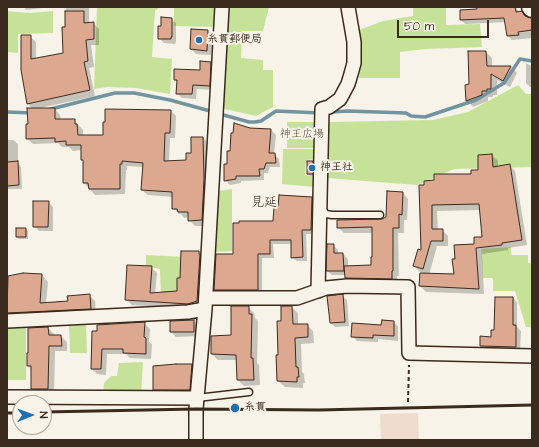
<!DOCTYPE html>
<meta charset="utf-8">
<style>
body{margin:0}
#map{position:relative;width:539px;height:447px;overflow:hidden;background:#f7f3e8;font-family:"Architects Daughter",sans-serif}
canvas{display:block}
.frame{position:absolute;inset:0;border:8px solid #3b2a1e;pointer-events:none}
.north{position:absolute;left:12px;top:395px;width:40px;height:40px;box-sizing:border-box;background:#f7f3e8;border:1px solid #aca397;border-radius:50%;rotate:89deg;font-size:11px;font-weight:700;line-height:16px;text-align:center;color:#3b2a1e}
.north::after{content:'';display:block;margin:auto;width:14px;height:18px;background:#1f6fb2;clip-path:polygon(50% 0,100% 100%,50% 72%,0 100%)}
.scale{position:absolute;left:397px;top:20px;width:92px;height:18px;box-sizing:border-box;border:2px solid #3b2a1e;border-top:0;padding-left:5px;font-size:12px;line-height:14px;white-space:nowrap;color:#3b2a1e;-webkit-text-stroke:3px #f7f3e8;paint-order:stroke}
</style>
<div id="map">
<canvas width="539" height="447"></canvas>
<div class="frame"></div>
<div class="north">N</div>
<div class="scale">50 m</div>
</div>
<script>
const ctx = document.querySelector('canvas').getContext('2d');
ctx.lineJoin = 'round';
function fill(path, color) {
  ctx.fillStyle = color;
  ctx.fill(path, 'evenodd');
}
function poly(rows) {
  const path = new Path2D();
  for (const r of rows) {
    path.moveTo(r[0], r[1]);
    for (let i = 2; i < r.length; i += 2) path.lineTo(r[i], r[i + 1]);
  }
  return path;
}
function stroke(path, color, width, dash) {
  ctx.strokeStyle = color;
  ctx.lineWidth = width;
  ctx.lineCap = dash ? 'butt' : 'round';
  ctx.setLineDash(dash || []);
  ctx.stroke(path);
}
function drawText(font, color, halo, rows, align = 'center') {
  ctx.font = font + ' "Architects Daughter","Klee One",sans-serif';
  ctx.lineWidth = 4;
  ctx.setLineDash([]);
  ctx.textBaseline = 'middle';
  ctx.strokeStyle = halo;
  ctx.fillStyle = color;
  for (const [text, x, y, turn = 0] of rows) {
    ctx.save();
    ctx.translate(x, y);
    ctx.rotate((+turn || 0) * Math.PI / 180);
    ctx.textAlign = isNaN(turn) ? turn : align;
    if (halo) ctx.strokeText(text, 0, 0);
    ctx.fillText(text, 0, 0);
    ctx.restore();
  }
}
const built = poly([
 [418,413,419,440,381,440,380,414]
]);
const green = poly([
 [97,7,160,7,155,11,152,57,172,59,170,94,136,88,107,87,94,89],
 [174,7,216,7,214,27,174,26],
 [226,7,269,7,263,31,242,31,241,58,263,60,263,70,273,70,273,107,256,116,220,108],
 [413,7,446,7,446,25,480,24,482,47,425,49,400,52,400,78,359,78,361,60,359,30,383,21,413,16],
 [7,11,30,13,53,11,53,33,18,34,18,53,7,52],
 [518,85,526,94,532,94,532,167,454,169,417,185,327,178,328,122,433,120,468,112],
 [287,122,317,122,317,148,287,148],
 [283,149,317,149,317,159,306,160,305,175,317,177,316,187,282,184],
 [232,189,232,251,213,252,218,191],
 [511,247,511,255,528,255,528,263,532,263,532,327,526,327,515,291,493,291,493,278,483,278,481,249],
 [146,255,183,257,184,292,161,295,160,269,146,266],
 [86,323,87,353,70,353,69,324],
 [10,326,26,326,26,380,7,380,7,328],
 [143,362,141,394,103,395,104,383,111,376,117,376,119,363]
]);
const shadow = poly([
 [24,7,51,7,26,10],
 [66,7,89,7,89,24,93,23,99,29,99,45,91,45,94,67,89,68,95,96,40,108,55,109,60,115,61,120,74,120,83,130,83,136,104,136,171,111,176,116,175,138,170,138,169,161,187,161,203,138,208,143,207,226,195,226,189,220,189,217,184,218,181,214,179,214,173,208,173,197,148,195,142,190,144,167,127,166,127,170,126,170,125,194,95,195,84,183,84,161,82,159,82,150,73,151,69,147,62,147,58,143,33,144,27,138,33,109,28,104,30,36,36,42,36,59,64,54,66,28],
 [478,7,516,7,519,12,526,18,532,19,532,38,512,40,508,36,506,22,465,24,461,20,478,10],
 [171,19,176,23,176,42,175,44,164,43,159,38,162,27],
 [208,31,213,35,211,55,196,54,191,49],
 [486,52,492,58,492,67,511,67,517,73,510,87,497,80,497,95,493,95,493,97,488,97,488,101,473,107,467,100,470,85],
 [210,63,215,67,214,90,197,89,196,99,182,98,177,93,178,83,175,79,201,71],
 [526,63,531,66,532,63,532,87,530,87,526,83],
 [250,129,271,130,276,135,274,154,279,159,280,167,270,167,268,173,264,173,264,180,241,181,241,183,230,185,225,180,231,152],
 [7,140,13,140,18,144,18,163,21,167,22,189,7,189],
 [492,155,498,161,498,167,509,165,515,171,527,245,508,248,508,250,482,254,484,294,426,292,420,286,427,274,420,272,414,266,422,251,420,186,472,175,479,171],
 [481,210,483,238,475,245,455,276,429,275,437,246,448,246,448,236,442,230,438,230,437,211],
 [312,162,315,164,314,176,310,176,308,174],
 [403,193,408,199,407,220,404,220,404,233,398,233,399,276,397,276,397,284,351,283,346,278,346,275,332,275,327,271,333,245,338,250,338,254,343,254,348,259,348,266,372,266,373,258,373,233,344,233,338,227,380,220,387,218],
 [312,198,316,202,315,234,306,234,307,261,297,261,292,257,292,244,273,244,274,258,262,258,262,294,219,294,215,290,234,255,274,222,279,208],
 [48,202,53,207,53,231,39,231,34,226],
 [26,229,28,231,28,239,19,239,17,237],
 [198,252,204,257,203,307,194,309,132,305,126,299,151,267,157,273,155,294,178,292,181,279],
 [42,275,48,282,46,303,69,301,89,295,95,301,96,315,13,318,7,313,9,277],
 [342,296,347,300,349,326,335,327,331,323],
 [513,298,517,302,517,327,521,331,520,351,485,350,481,346,492,338],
 [248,307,254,313,255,318,258,321,257,363,259,365,260,385,244,386,238,380,237,360,218,360,212,354,232,336],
 [291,307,298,313,298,325,307,325,313,331,314,343,301,344,302,372,304,374,305,383,303,383,303,388,285,387,278,381,282,321],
 [194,321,198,326,199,336,176,337,171,332,171,322],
 [393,322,398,326,398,341,378,339,378,342,357,341,352,336],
 [144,323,150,329,149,342,152,344,151,359,130,358,126,354,107,354,106,375,97,374,92,369,93,332],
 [48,328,54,334,54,336,61,336,67,342,67,351,55,351,54,395,38,395,32,389,32,370,28,366],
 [192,365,196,370,194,394,158,394,154,389]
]);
const stream = poly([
 [51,109,115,93,134,93,170,100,210,111],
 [7,112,32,113],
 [330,112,348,111,406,113,411,116,425,117,476,100,504,83,520,59,532,61],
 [220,114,249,122,255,122,261,121,276,111,320,113]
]);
const building = poly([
 [477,7,515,7,516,12,522,11,525,16,532,18,532,30,518,32,519,35,507,36,504,18,460,20,460,10,477,9,477,7],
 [65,11,84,11,84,23,94,22,94,39,86,40,88,61,84,62,90,90,27,104,21,70,21,35,31,35,31,59,63,53,62,27,65,27,65,11],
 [161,17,172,18,172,37,171,37,171,39,158,39,158,26,161,26,161,17],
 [191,29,208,30,207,51,190,49,191,29],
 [468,51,486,51,487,66,511,66,503,81,491,74,491,89,487,89,487,91,482,91,482,95,466,101,465,85,469,84,468,51],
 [200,61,211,62,210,86,193,85,192,94,176,94,177,80,174,80,174,69,200,70,200,61],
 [27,108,55,108,55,119,75,119,75,124,77,124,78,135,103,135,103,122,105,122,105,109,171,110,170,133,165,133,164,161,186,160,186,153,191,153,191,137,203,137,204,178,202,220,188,221,188,212,178,212,177,209,172,209,172,192,141,190,143,163,122,161,122,164,120,164,120,189,89,189,88,183,83,183,83,160,81,160,81,145,66,145,66,141,55,142,55,138,26,139,26,124,28,124,27,108],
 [234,123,250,128,271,129,269,153,275,153,276,163,266,163,264,169,259,169,260,176,236,176,236,179,224,181,224,164,227,164,227,151,230,151,231,133,233,133,234,123],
 [492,154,493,167,510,164,522,240,502,243,502,245,476,248,479,289,419,286,420,273,454,274,452,259,455,259,454,245,474,244,474,237,482,237,479,204,432,205,432,229,443,229,443,241,431,241,423,269,413,266,418,249,421,250,419,185,424,185,424,181,434,180,434,174,471,174,471,170,478,170,478,155,492,154],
 [18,161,19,185,7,186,7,162,18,161],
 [307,161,313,161,313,174,307,174,307,161],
 [387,191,403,192,402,215,399,214,399,228,393,228,393,271,392,271,392,279,345,278,344,266,371,265,371,257,372,257,372,227,337,228,337,220,382,219,386,217,387,191],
 [279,195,312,197,311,230,302,230,303,257,291,258,291,240,270,240,270,254,258,254,258,290,214,290,216,254,233,254,233,223,239,223,239,221,273,221,274,207,278,207,279,195],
 [33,201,49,201,48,227,33,227,33,201],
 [16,228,26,228,26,237,16,237,16,228],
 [327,244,334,244,334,253,343,253,344,271,326,271,327,244],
 [181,251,199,251,199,254,200,254,197,301,188,304,125,300,127,265,152,266,150,293,177,291,177,278,180,278,181,251],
 [23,273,42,274,40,303,68,301,67,296,90,294,91,309,7,313,8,276,23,273],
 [343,294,345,322,330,323,327,296,343,294],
 [495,297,513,297,513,325,516,325,516,347,480,346,480,336,491,337,491,330,494,330,495,297],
 [231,306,249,306,249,314,252,314,251,358,253,358,254,380,237,380,236,355,211,354,211,336,231,335,231,306],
 [281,306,292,306,293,324,308,324,308,337,295,338,296,367,298,367,299,377,297,377,297,382,277,381,276,355,278,355,277,321,281,321,281,306],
 [194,320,194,332,170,332,170,321,194,320],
 [382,320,394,321,394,336,373,335,373,338,351,337,352,323,381,325,382,320],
 [145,322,144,337,146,338,146,354,123,353,123,349,102,349,101,369,91,369,92,331,97,331,97,325,145,322],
 [48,327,49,335,61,335,62,346,49,346,48,389,31,389,31,366,27,366,27,353,28,353,28,328,48,327],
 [176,364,192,364,190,390,153,390,153,366,176,364]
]);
const path = poly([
 [408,402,409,365]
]);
const service = poly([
 [321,207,326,214,332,215,380,215],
 [197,398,249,392]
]);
const minor = poly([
 [318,291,322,109,329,107,340,99,348,84,351,74,354,63,354,42,348,7],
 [206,298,297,298,326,288,347,286,408,287,409,353,532,356],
 [7,321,188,312,205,309],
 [7,397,197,398],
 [196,440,196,409,205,309,222,7]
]);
const secondary = poly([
 [531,7,532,8]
]);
const rail = poly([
 [44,412,196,409,319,410,532,405],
 [7,413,20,413]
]);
const markers = [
 [199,40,4,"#1f6fb2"],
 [312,168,4,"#1f6fb2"],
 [235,408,5,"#1f6fb2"]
];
const poiNames = [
 ["糸貫郵便局",207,40],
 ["神王社",320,168],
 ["糸貫",244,408]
];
const parkNames = [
 ["神王広場",302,135]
];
const quarterNames = [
 ["見延",264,203]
];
fill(built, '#efdccd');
fill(green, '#c6e299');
fill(shadow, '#0003');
stroke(stream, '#7194a0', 3.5);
fill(building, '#dca88f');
stroke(building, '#3b2a1e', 1);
stroke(service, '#3b2a1e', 9);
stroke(minor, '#3b2a1e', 16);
stroke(secondary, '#3b2a1e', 21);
stroke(path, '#3b2a1e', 2, [4, 3]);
stroke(service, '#f7f3e8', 6);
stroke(minor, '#f7f3e8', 13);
stroke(secondary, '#f7f3e8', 18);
stroke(rail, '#3b2a1e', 3);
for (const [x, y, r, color] of markers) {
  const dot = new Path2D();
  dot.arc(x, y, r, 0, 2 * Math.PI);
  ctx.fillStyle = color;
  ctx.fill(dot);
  stroke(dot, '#f7f3e8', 1.5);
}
drawText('bold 11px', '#3b2a1e', '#f7f3e8', poiNames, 'left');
drawText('11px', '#574f37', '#f7f3e8', parkNames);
drawText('13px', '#3b2a1e', '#f7f3e8', quarterNames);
</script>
